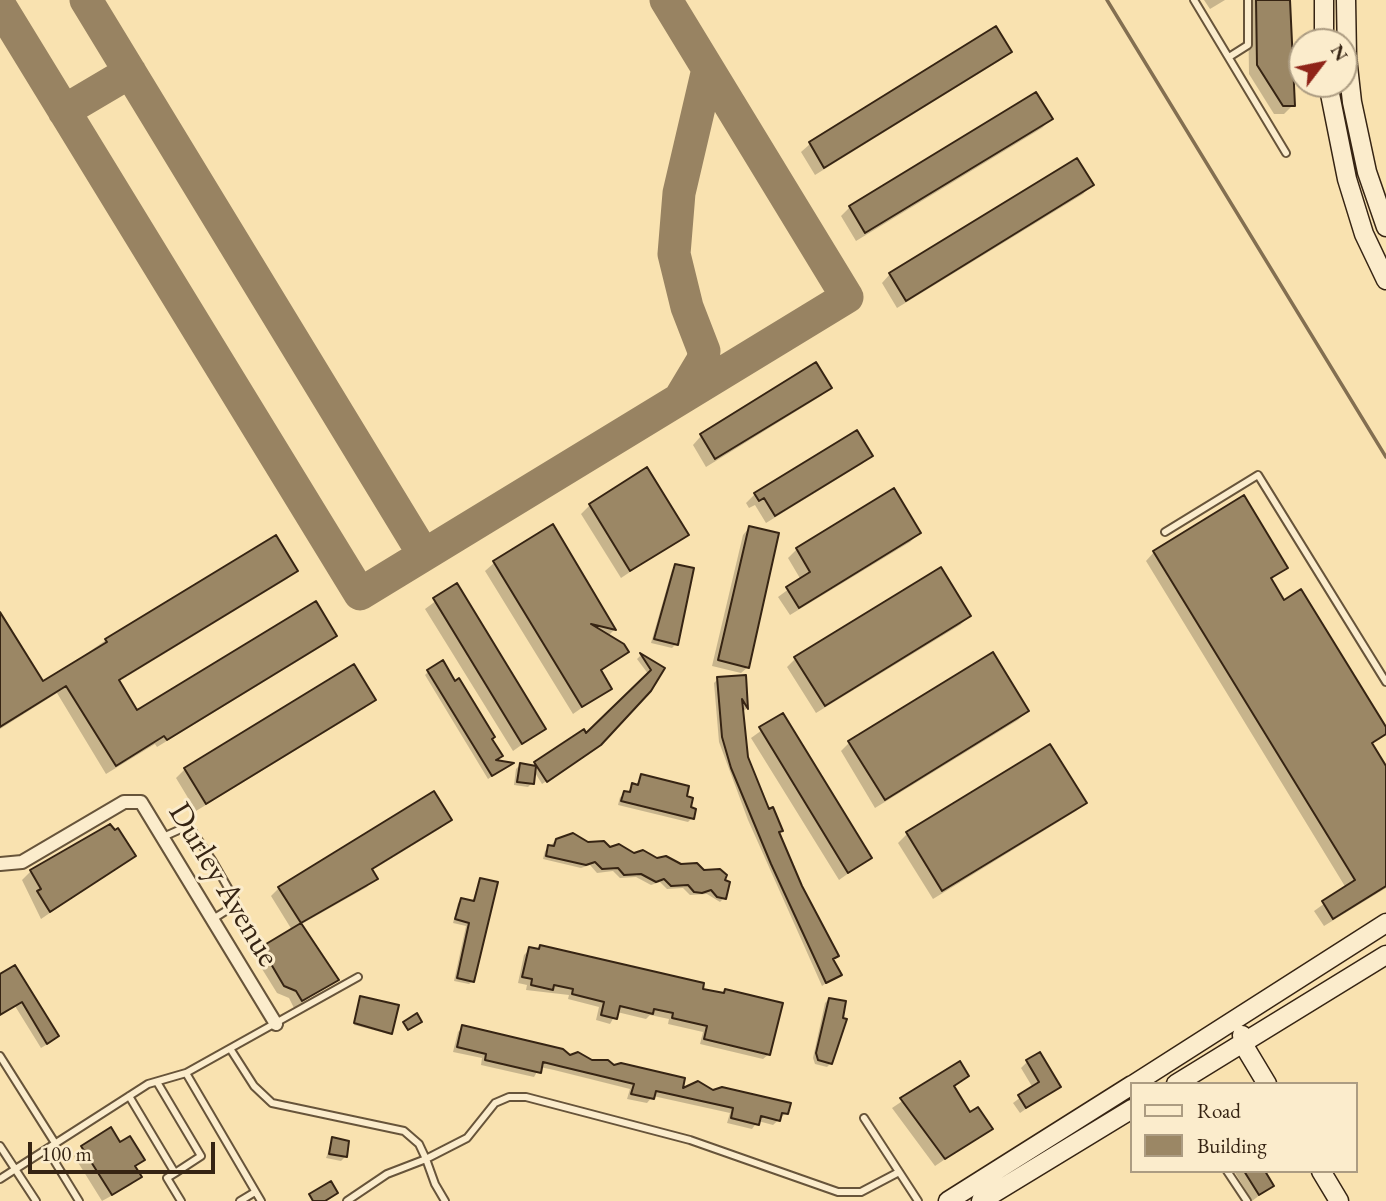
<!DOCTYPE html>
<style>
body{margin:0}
#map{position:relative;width:1386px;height:1201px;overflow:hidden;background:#f9e2b0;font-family:"EB Garamond",serif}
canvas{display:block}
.legend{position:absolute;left:1130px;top:1082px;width:228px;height:91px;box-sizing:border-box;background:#fbeccc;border:2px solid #ac9c82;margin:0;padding:9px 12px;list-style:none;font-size:21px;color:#362413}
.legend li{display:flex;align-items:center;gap:14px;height:35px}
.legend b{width:35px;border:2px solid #ac9c82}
.north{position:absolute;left:1288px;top:28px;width:70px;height:70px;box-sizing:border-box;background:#fbeccc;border:2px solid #ac9c82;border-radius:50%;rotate:58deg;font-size:19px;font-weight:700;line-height:28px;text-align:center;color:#362413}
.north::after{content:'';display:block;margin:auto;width:24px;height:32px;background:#8f2418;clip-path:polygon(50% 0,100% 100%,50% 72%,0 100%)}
.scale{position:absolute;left:28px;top:1142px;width:187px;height:32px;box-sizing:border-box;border:4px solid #362413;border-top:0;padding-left:9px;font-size:21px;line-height:24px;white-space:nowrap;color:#362413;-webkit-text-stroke:5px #fbeccc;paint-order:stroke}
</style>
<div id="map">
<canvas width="1386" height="1201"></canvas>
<ul class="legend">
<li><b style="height:9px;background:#fbeccc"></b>Road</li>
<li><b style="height:19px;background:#9b8765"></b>Building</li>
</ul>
<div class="north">N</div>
<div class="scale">100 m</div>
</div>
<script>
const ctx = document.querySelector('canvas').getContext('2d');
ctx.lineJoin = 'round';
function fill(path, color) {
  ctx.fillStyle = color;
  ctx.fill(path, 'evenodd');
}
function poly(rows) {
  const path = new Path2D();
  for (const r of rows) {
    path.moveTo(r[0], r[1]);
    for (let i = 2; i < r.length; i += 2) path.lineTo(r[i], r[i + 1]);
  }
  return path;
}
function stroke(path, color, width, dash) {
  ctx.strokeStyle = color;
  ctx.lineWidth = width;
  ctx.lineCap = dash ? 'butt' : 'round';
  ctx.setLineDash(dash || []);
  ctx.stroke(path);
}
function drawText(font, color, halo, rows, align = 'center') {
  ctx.font = font + ' "EB Garamond",serif';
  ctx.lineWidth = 6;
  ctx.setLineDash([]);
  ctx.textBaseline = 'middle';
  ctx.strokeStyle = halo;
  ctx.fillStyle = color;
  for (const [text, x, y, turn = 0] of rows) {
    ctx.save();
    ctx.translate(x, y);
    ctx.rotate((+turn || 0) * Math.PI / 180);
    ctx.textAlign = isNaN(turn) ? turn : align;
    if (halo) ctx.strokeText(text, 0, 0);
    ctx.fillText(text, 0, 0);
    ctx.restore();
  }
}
const shadow = poly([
 [1204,0,1225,0,1210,9],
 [1248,0,1290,0,1293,105,1284,114,1274,114,1249,74],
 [995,29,1009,51,1001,60,815,175,801,152,810,144],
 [1036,94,1051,119,1042,128,856,241,841,216,850,207],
 [1091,185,1083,194,897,308,882,283,890,274],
 [830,388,821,396,706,467,693,445,701,436],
 [871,456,862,464,766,523,755,505,749,508,746,503,755,494],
 [893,491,919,533,910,542,790,615,778,597,801,580,788,558,797,549],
 [590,505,687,534,621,578,581,514],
 [552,527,614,630,608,636,627,652,600,672,610,688,573,714,485,571,494,563],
 [749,528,748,667,741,673,712,666,743,535],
 [1154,552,1286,567,1270,581,1283,602,1386,731,1379,740,1379,736,1363,746,1386,770,1386,888,1324,926,1314,911,1346,888,1146,561],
 [676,566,676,644,672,648,651,643,672,570],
 [296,571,287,579,118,682,136,712,335,635,326,644,157,747,155,744,106,774,57,693,0,729,0,616,43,684,106,640],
 [456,586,544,729,513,751,425,609],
 [969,616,960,625,816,713,787,667,796,658],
 [640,656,662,669,595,749,542,784,534,771,532,783,528,787,514,785,516,769,520,765,532,767,586,735,649,675,637,659],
 [429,671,490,740,500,756,494,762,508,766,488,779,425,675],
 [744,677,746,709,741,713,747,758,768,811,781,830,778,834,801,887,837,956,832,960,840,974,822,986,748,820,719,742,714,683,718,679],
 [374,700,365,708,196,811,176,778,185,769],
 [1027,711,1018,720,875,808,841,751,849,743],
 [783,715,870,858,839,880,751,738],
 [1050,746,1085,802,1076,811,933,899,898,843,907,834],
 [641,776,685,798,692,818,688,822,618,805,620,797,627,794,632,785,636,786],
 [449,820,441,828,371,871,375,878,367,887,300,925,336,980,294,1008,289,998,277,993,254,956,292,930,271,896,279,888],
 [110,826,134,856,41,919,22,880,31,871],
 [556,840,587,843,657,860,666,858,724,898,720,902,707,894,690,895,683,888,667,889,660,882,651,885,636,877,620,878,613,871,597,873,590,865,581,868,543,859,545,851],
 [480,879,473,981,469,984,454,981,466,926,453,923,458,903,461,900,472,902],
 [541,947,701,990,722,994,725,991,769,1054,763,1059,700,1044,703,1032,668,1024,669,1019,650,1015,646,1019,617,1012,610,1024,596,1020,599,1007,568,999,569,995,526,990,527,985,518,983,524,955,530,949,537,951],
 [0,976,57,1036,51,1042,41,1048,15,1006,0,1016],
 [829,999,831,1063,827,1067,815,1064,813,1058,825,1003],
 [359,1000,391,1033,389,1034,354,1025],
 [463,1027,613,1067,681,1091,713,1092,786,1113,773,1125,758,1121,752,1129,727,1123,730,1113,653,1096,647,1103,627,1099,630,1089,554,1070,540,1067,534,1077,481,1065,482,1058,453,1052,458,1032],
 [1027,1062,1059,1086,1020,1113,1013,1103,1033,1088,1021,1068],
 [959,1063,967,1076,953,1088,970,1114,990,1129,935,1166,892,1108],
 [333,1139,345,1157,341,1161,326,1158],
 [120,1144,142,1160,134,1168,139,1176,131,1185,102,1201,74,1156,83,1147],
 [1234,1171,1263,1171,1272,1186,1252,1201]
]);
const stream = poly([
 [1107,0,1386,457]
]);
const taxiway = poly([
 [86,0,424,555],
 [0,6,360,594,847,297,666,0],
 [64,111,130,72],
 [682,395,703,360,704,351,687,307,674,254,679,193,708,69]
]);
const building = poly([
 [1256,0,1290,0,1295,106,1283,106,1257,65,1256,0],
 [996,26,1012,52,824,168,809,142,996,26],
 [1036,92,1053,119,865,233,849,206,1036,92],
 [1077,158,1094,185,906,301,889,273,1077,158],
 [816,362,832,388,715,459,700,434,816,362],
 [857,430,873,456,775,516,764,498,759,501,754,493,857,430],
 [647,467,689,535,630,571,589,504,647,467],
 [894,488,921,533,799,608,786,587,810,572,796,548,894,488],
 [1244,495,1288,568,1271,578,1284,600,1301,589,1386,727,1386,734,1372,743,1386,766,1386,886,1333,919,1322,901,1355,880,1153,551,1244,495],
 [553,524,616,630,591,624,624,644,629,652,601,670,612,689,582,707,493,561,553,524],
 [749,526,779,533,749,668,718,660,749,526],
 [276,535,298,571,119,680,137,710,316,601,337,636,167,740,164,736,116,766,66,686,0,727,0,612,43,681,107,642,105,639,276,535],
 [675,564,694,568,678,645,654,639,675,564],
 [941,567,971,616,825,706,794,657,941,567],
 [457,583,546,729,522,744,433,598,457,583],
 [993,652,1029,711,885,800,848,741,993,652],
 [640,653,665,668,651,691,601,745,547,782,534,762,584,729,586,733,651,670,640,653],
 [443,660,455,681,459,678,495,737,492,739,503,756,496,760,514,763,492,776,427,670,443,660],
 [354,664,376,700,206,804,184,768,354,664],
 [746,675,748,709,742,699,748,757,769,809,773,807,783,831,779,832,802,886,839,956,833,959,842,975,826,983,771,864,731,768,722,737,717,677,746,675],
 [783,713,872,858,848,873,759,727,783,713],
 [1050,744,1087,803,942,891,906,832,1050,744],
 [520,763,536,766,534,784,517,782,520,763],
 [641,774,689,786,687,796,693,798,691,807,696,809,694,819,621,801,624,791,630,792,632,783,638,785,641,774],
 [434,791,452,820,372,869,378,879,301,923,278,887,434,791],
 [110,824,115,830,118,828,136,856,50,912,37,891,41,889,30,870,110,824],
 [573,833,588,842,604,841,610,847,619,844,634,853,643,850,657,858,666,856,681,864,697,863,704,870,720,869,727,875,725,880,730,882,726,899,717,897,711,890,702,893,694,892,688,885,671,886,664,879,656,882,641,874,624,875,618,868,602,869,595,862,586,865,546,856,548,845,554,846,556,839,573,833],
 [480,878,498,882,474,982,457,978,469,923,455,919,461,898,474,901,480,878],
 [301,923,339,980,302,1001,296,991,284,986,261,947,301,923],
 [540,945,704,983,703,989,724,993,725,989,783,1003,770,1055,704,1039,707,1026,672,1018,673,1013,654,1009,653,1014,620,1006,617,1019,601,1015,604,1002,572,994,573,989,554,985,553,990,531,985,532,979,522,977,529,947,539,949,540,945],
 [15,965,59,1036,47,1044,22,1002,0,1015,0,974,15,965],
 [360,996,399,1005,392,1034,354,1023,360,996],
 [829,998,846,1001,843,1018,847,1019,832,1064,818,1060,816,1053,829,998],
 [417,1013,422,1022,408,1030,403,1022,417,1013],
 [462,1025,563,1049,570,1055,578,1052,592,1060,608,1060,614,1065,621,1063,685,1078,683,1088,698,1081,713,1090,722,1087,791,1103,788,1114,782,1113,780,1121,761,1116,759,1125,731,1118,733,1108,656,1091,654,1099,631,1094,634,1084,559,1066,543,1062,541,1073,485,1060,486,1054,457,1047,462,1025],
 [1040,1052,1061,1087,1026,1108,1018,1095,1039,1082,1026,1060,1040,1052],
 [960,1061,969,1076,954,1086,970,1112,978,1107,993,1129,945,1159,900,1098,960,1061],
 [111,1127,120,1142,130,1136,145,1160,135,1166,142,1177,112,1195,81,1146,111,1127],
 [332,1137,349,1141,347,1157,329,1154,332,1137],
 [1244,1171,1265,1171,1274,1186,1259,1195,1244,1171],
 [331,1181,338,1193,325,1201,313,1201,309,1194,331,1181]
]);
const lane = poly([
 [1194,0,1286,153],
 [1229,57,1248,45,1248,0],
 [1165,532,1258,475,1386,682],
 [163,837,181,829,191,829,212,860,235,900,232,907,213,919],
 [231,1050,254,1086,272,1103,404,1131,419,1144,426,1159,467,1138,495,1103,509,1097,526,1097,690,1140,838,1192,861,1192,899,1172],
 [0,1056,55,1143],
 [157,1082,201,1156,175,1173],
 [129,1096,175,1173,167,1178,181,1201],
 [864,1118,918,1201],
 [0,1146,36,1201],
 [47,1149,79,1201],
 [1227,1171,1247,1201],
 [0,1179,148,1084,186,1073],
 [240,1201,255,1192],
 [261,1201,186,1073,358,977],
 [347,1201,387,1174,426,1159,435,1184,445,1201]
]);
const street = poly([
 [0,864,22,862,124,802,141,802,276,1024]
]);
const secondary = poly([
 [1346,0,1347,57,1352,102,1367,172,1386,227],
 [1324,42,1324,0],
 [1328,84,1347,179,1364,234,1386,280],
 [1242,1035,1243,1044,1267,1084],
 [1134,1084,1386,923],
 [1176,1084,1386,955],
 [1321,1171,1339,1201],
 [948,1201,1132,1085],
 [981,1201,1132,1109]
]);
const streetNames = [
 ["Durley Avenue",223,885,59]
];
fill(shadow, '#0003');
stroke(stream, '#836f51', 3.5);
stroke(taxiway, '#988362', 33);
fill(building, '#9b8765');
stroke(building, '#362413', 2);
stroke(lane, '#67543a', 10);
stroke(street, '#67543a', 16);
stroke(secondary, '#362413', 21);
stroke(lane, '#fbeccc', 6);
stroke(street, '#fbeccc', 12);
stroke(secondary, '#fbeccc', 18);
drawText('32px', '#362413', '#fbeccc', streetNames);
</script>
